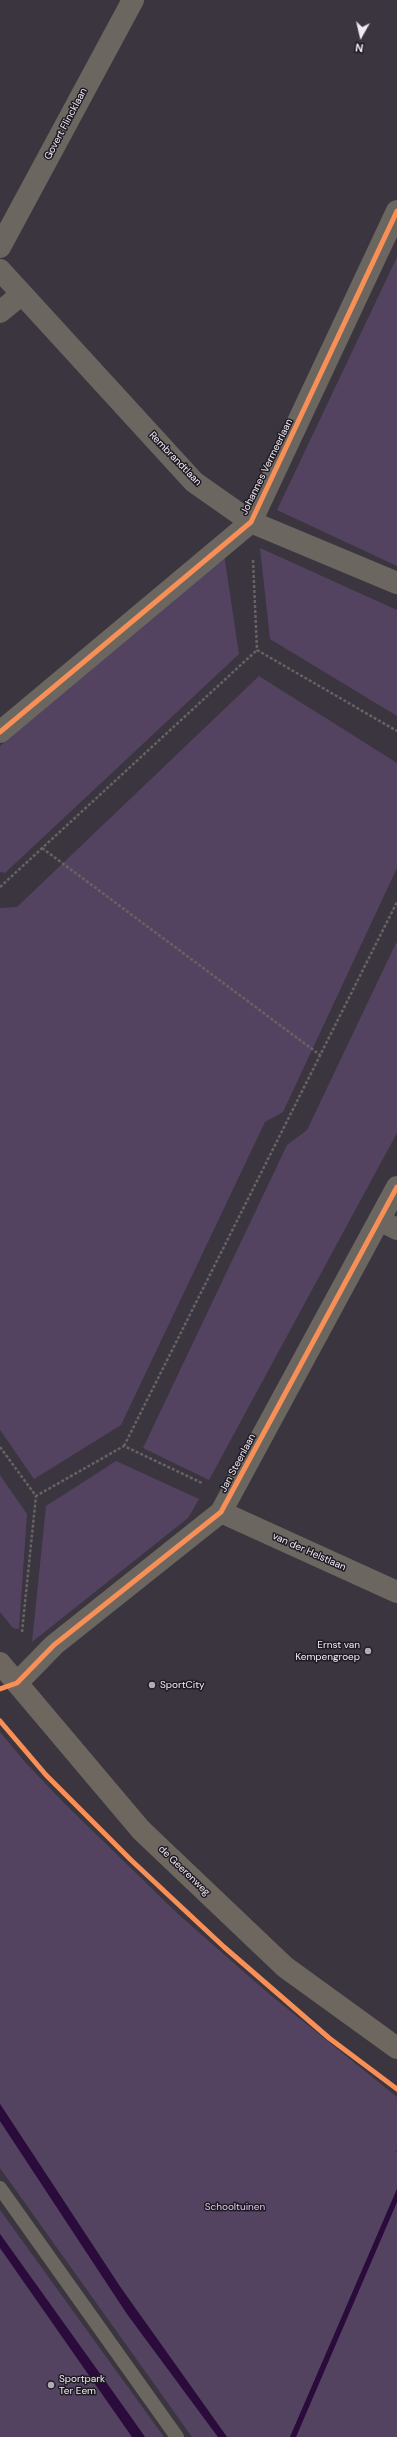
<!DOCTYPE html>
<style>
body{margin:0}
#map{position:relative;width:397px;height:2437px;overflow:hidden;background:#3a353e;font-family:"DM Sans",sans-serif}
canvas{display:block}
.north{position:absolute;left:341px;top:16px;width:40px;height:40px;-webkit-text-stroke:3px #1f1b23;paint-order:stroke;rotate:188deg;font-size:11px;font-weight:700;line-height:16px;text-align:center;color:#f0eaf5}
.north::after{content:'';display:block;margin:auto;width:14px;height:18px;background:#f0eaf5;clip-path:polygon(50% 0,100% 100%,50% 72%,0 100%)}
</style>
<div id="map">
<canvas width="397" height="2437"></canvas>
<div class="north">N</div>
</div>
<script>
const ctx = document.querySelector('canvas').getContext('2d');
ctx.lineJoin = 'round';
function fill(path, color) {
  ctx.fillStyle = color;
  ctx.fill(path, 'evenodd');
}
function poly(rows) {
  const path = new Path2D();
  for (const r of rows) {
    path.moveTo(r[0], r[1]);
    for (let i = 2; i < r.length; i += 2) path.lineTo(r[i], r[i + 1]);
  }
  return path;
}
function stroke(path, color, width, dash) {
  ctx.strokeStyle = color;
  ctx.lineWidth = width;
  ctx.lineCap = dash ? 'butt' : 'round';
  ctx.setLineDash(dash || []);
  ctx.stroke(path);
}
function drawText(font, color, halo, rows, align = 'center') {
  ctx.font = font + ' "DM Sans",sans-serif';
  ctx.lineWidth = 3;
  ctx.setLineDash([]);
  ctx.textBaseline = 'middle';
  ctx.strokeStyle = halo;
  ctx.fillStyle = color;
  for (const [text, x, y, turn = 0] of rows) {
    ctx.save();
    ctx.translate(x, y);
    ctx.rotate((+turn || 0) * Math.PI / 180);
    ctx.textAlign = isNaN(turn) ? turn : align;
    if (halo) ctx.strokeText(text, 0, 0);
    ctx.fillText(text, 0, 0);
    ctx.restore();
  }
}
const green = poly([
 [397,257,397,566,277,510],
 [260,548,397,610,397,716,270,639],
 [224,554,239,654,5,873,0,872,0,746],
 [259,676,397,763,397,868,283,1112,265,1122,121,1425,34,1479,0,1430,0,908,17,907],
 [397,941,397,1133,209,1480,143,1448,287,1145,307,1130],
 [116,1461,199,1499,188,1518,32,1642,46,1506],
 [0,1475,27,1514,19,1629,13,1628,0,1612],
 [0,1732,25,1762,64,1803,178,1914,268,1993,397,2097,397,2151,395,2151,397,2152,397,2189,290,2437,227,2437,121,2288,0,2104],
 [0,2121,127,2314,218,2437,192,2437,0,2168],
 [397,2202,397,2437,296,2437,308,2408],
 [0,2210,164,2437,145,2437,0,2234],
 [0,2243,138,2437,0,2437]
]);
const water = poly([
 [0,2104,121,2288,227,2437,218,2437,127,2314,0,2121],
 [397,2189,397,2202,296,2437,290,2437],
 [0,2234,116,2396,145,2437,132,2437,0,2248]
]);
const path = poly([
 [253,560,257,650,397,731],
 [42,848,320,1055],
 [0,887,257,650],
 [124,1446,397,902],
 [0,1447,36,1496,124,1446,202,1483],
 [22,1632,36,1496]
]);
const service = poly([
 [0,2188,177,2437]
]);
const minor = poly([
 [0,247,133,0],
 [0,270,194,482,251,522,397,583],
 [0,312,22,294],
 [0,732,251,522,397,211],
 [379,1220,397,1229],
 [221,1512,397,1592],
 [17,1683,54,1645,221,1512,397,1187]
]);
const secondary = poly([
 [0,1663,141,1830,285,1967,397,2048]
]);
const cycleway = poly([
 [0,732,251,522,397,211],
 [0,1689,17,1683,54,1645,221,1512,397,1187],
 [0,1721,46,1775,131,1860,224,1947,329,2038,397,2089]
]);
const markers = [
 [368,1651,4,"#b0abb5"],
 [152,1685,4,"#b0abb5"],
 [51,2385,4,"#b0abb5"]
];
const streetNames = [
 ["Govert Flincklaan",66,124,-62],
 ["Rembrandtlaan",175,459,46],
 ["Johannes Vermeerlaan",267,467,-64],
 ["Jan Steenlaan",238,1463,-62],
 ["van der Helstlaan",309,1552,24],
 ["de Geerenweg",184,1871,44]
];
const poiNames = [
 ["Ernst van",360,1645,"right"],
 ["Kempengroep",360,1657,"right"],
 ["SportCity",160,1685],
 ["Sportpark",59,2379],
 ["Ter Eem",59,2391]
];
const parkNames = [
 ["Schooltuinen",235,2207]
];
fill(green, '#534361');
fill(water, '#2a0b3b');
stroke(path, '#676362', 2.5, [3, 2]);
stroke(service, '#6b6660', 14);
stroke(minor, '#6b6660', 22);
stroke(secondary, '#6e675f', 22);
stroke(cycleway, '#f78f57', 5);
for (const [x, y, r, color] of markers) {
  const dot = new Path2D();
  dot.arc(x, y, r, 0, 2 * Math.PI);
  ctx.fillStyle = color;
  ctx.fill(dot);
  stroke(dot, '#1f1b23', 1.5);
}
drawText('10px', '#f0eaf5', '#1f1b23', streetNames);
drawText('10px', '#f0eaf5', '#1f1b23', poiNames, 'left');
drawText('10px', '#dec3f5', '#1f1b23', parkNames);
</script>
